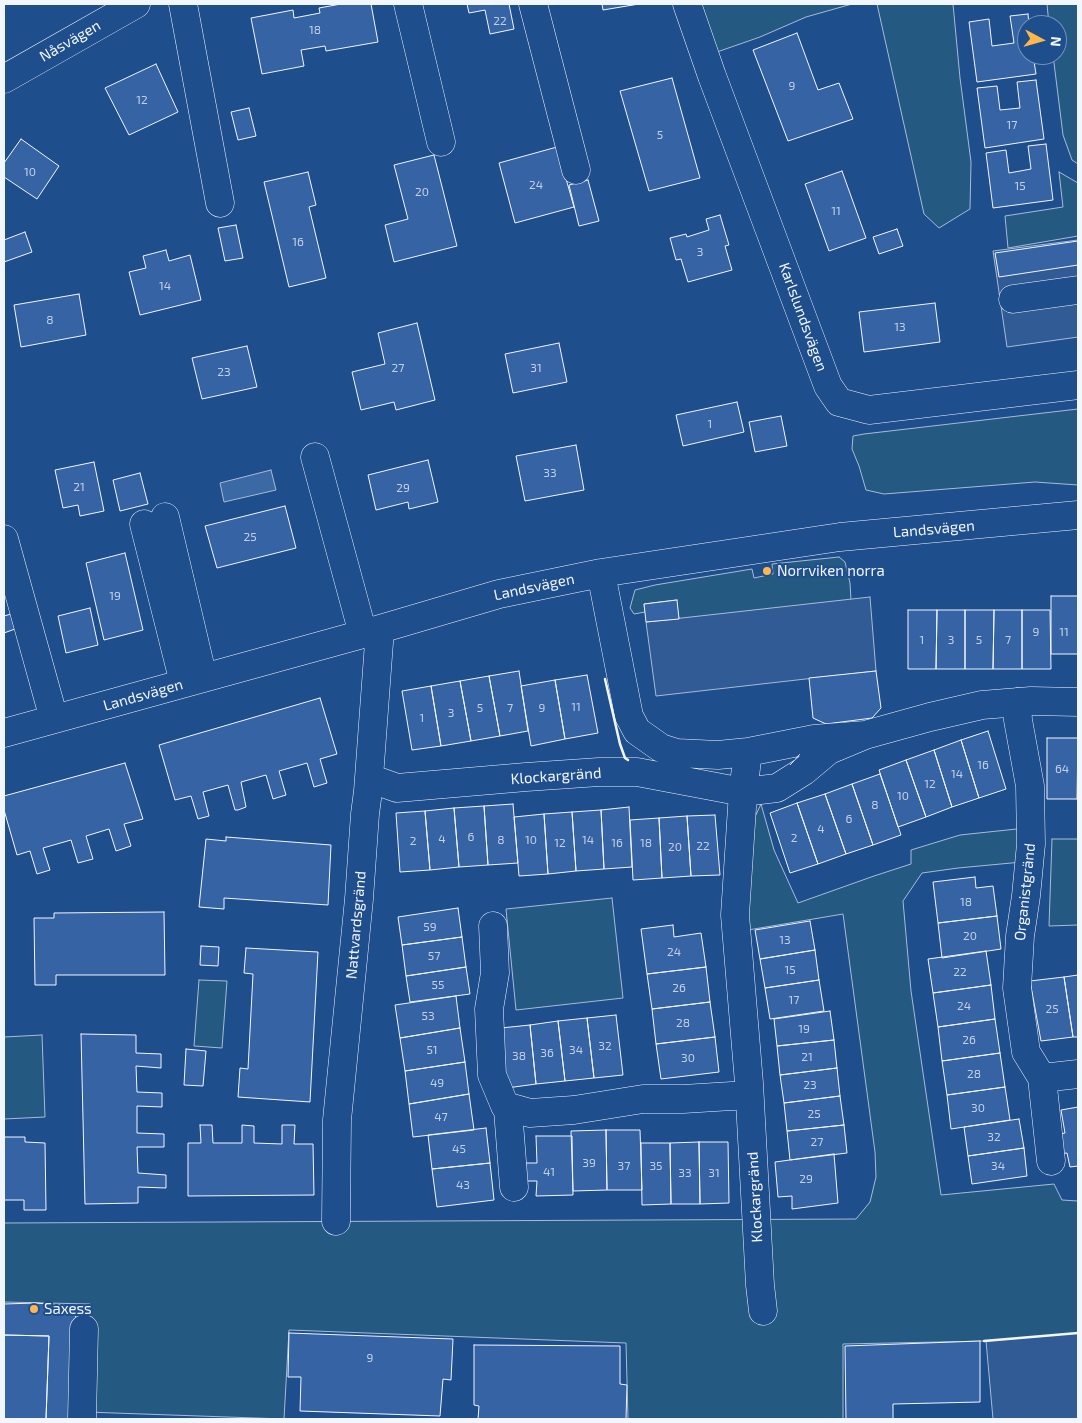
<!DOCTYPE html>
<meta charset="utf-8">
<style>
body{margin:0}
#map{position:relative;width:1082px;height:1423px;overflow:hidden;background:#1f4e8c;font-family:"Exo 2",sans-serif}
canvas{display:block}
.frame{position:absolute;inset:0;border:5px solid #f2f6ff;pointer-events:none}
.north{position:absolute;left:1017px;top:15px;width:50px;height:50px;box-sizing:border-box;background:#1f4e8c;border:1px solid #7391ba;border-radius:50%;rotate:96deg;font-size:14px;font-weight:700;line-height:20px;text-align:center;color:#f2f6ff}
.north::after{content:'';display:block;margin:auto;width:18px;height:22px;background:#ffb74d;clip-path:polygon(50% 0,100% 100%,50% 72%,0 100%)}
</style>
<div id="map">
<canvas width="1082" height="1423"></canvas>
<div class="frame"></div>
<div class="north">N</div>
</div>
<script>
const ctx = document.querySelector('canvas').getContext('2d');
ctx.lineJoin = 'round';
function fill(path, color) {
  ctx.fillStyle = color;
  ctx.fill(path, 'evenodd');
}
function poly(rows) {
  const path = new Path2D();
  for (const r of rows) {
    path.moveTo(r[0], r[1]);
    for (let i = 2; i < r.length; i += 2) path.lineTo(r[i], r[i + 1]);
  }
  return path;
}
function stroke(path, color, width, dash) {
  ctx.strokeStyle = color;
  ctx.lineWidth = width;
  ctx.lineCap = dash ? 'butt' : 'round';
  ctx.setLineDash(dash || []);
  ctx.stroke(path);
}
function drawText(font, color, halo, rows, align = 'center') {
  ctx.font = font + ' "Exo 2",sans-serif';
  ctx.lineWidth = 4;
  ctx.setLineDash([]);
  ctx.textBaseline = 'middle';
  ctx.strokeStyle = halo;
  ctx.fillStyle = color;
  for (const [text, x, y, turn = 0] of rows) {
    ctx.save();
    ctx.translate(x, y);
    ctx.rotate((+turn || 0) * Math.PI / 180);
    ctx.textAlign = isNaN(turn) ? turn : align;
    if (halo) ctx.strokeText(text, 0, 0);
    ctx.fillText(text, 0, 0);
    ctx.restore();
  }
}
const green = poly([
 [697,4,852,4,806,17,760,37,717,52,697,4],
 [877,4,953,4,960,78,971,162,970,209,939,228,924,214,877,4],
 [1047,4,1078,4,1078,164,1072,160,1063,135,1053,55,1057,55,1057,25,1049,25,1047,4],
 [1059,172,1078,183,1078,236,1008,248,1005,216,1063,207,1059,172],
 [1078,409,1078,485,1035,482,884,494,866,490,859,466,852,449,853,436,864,434,1078,409],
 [839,557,845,562,850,583,851,600,679,619,676,600,644,604,645,612,634,614,630,608,635,590,655,585,752,569,754,578,773,574,772,564,839,557],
 [761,804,774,850,798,903,874,876,911,864,911,850,960,835,1026,828,1022,862,958,868,922,873,903,901,911,991,941,1195,1054,1184,1062,1200,1078,1201,1078,1333,986,1341,843,1344,843,1419,628,1419,626,1343,289,1330,284,1419,86,1412,90,1304,4,1302,4,1223,856,1219,870,1202,876,1177,875,1152,843,914,748,930,747,912,754,819,761,804],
 [1052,839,1078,839,1078,925,1049,926,1052,839],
 [612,898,623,998,516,1010,506,909,612,898],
 [199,980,227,981,222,1048,194,1046,199,980],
 [42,1035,45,1117,4,1119,4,1037,42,1035]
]);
const parking = poly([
 [1078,240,1078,337,1007,347,993,251,1078,240],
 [870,597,876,671,656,696,646,622,870,597],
 [1078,1333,1078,1419,993,1419,986,1341,1078,1333]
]);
const water = poly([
 [271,470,276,490,224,502,220,483,271,470]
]);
const building = poly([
 [341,4,371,4,378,42,326,51,325,46,301,50,304,66,262,74,251,18,293,10,294,18,320,13,319,8,341,4],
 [467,4,509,4,514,29,490,34,485,10,469,13,467,4],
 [602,4,639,4,603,10,602,4],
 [1028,14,1029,25,1027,25,1027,55,1033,55,1036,74,977,82,969,22,989,19,992,46,1014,43,1010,16,1028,14],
 [797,33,818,90,839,83,853,119,788,141,753,50,797,33],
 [156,64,178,112,129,135,105,88,156,64],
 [672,78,700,178,649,191,620,91,672,78],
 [1036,80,1044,139,985,148,977,88,997,86,1000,110,1020,108,1017,82,1036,80],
 [249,108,256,136,238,140,231,112,249,108],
 [21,139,59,166,37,199,4,177,4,163,21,139],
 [1046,144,1053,200,993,208,986,153,1006,150,1009,173,1031,169,1028,146,1046,144],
 [557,147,574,207,515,223,499,163,557,147],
 [434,155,457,246,394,262,385,225,408,219,394,165,434,155],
 [842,171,866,238,829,251,805,184,842,171],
 [308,172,316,205,309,207,326,278,289,287,264,182,308,172],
 [588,180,599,221,579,226,569,185,588,180],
 [720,215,729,245,725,246,732,270,688,282,681,259,676,260,670,238,686,234,687,237,709,230,706,219,720,215],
 [236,225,243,258,225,261,218,228,236,225],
 [897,229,903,246,879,254,873,237,897,229],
 [25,232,32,252,4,262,4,240,25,232],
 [1078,241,1078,265,999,277,995,253,1078,241],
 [166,250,169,261,190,255,201,300,140,315,129,272,146,268,143,256,166,250],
 [79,294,86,335,21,347,14,305,79,294],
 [935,303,940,342,864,352,859,312,935,303],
 [417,323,435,400,396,410,394,402,361,410,352,372,385,364,378,333,417,323],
 [559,343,567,382,513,393,505,354,559,343],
 [247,346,257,387,202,399,192,358,247,346],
 [737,402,744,432,683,446,676,415,737,402],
 [781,416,787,446,755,452,749,422,781,416],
 [576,445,584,490,525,501,516,456,576,445],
 [428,460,438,502,409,509,408,502,376,510,368,475,428,460],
 [94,462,104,511,80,516,78,505,63,508,55,470,94,462],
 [140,473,148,504,120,511,113,480,140,473],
 [285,506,296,548,217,568,205,526,285,506],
 [125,553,143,630,104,640,86,563,125,553],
 [1051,596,1078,596,1078,654,1051,654,1051,596],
 [677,600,679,619,646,622,644,604,677,600],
 [90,608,98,645,66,653,58,616,90,608],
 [908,610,937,610,936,669,908,669,908,610],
 [937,610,965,610,965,669,936,669,937,610],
 [965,610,994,610,993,669,965,669,965,610],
 [994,610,1022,610,1022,669,993,669,994,610],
 [1022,610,1050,610,1051,669,1022,669,1022,610],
 [11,614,15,629,4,633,4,616,11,614],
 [519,671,528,731,500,736,489,676,519,671],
 [876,671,881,708,872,718,826,724,813,718,809,678,876,671],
 [587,675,598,733,565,739,555,680,587,675],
 [489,676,500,736,471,741,460,681,489,676],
 [555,680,565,739,531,746,521,686,555,680],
 [460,681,471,741,441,746,431,686,460,681],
 [431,686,441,746,412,750,402,691,431,686],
 [320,698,337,754,320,759,327,783,314,787,307,763,279,771,286,795,273,799,266,775,241,782,246,807,238,810,235,810,228,785,203,792,209,816,198,819,191,796,175,800,159,745,320,698],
 [988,731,1006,789,979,798,961,740,988,731],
 [1047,738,1078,738,1077,799,1047,799,1047,738],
 [961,740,979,798,952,807,934,750,961,740],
 [934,750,952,807,926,817,906,760,934,750],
 [906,760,926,817,898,827,879,770,906,760],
 [125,763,143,819,124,824,131,846,116,851,109,829,86,836,93,859,78,863,71,840,43,848,50,870,37,874,30,851,17,855,4,810,4,796,125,763],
 [880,774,901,835,873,845,852,784,880,774],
 [852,784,873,845,846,854,825,794,852,784],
 [825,794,846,854,818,864,797,803,825,794],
 [797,803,818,864,790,873,770,813,797,803],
 [513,804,518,863,488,865,484,806,513,804],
 [484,806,488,865,459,867,454,808,484,806],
 [629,807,632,867,604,869,601,810,629,807],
 [454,808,459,867,430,870,425,811,454,808],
 [601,810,604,869,576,871,572,812,601,810],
 [425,811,430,870,400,872,396,813,425,811],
 [572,812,576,871,548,874,544,814,572,812],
 [544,814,548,874,519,876,514,817,544,814],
 [715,815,720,875,691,876,687,816,715,815],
 [687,816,691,876,662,878,659,818,687,816],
 [659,818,662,878,633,880,630,820,659,818],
 [226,837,331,845,328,905,224,898,224,909,199,907,206,839,226,841,226,837],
 [975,877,976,888,993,886,997,916,938,923,933,882,975,877],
 [458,908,462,937,402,945,398,917,458,908],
 [164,912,165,975,56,975,56,985,35,985,34,918,54,918,54,913,164,912],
 [997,916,1001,949,942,958,938,923,997,916],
 [810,921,815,950,760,959,755,930,810,921],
 [673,925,674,937,701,933,706,967,647,974,641,929,673,925],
 [462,937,466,967,406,976,402,945,462,937],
 [201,946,219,947,218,966,200,965,201,946],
 [246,948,318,952,310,1102,238,1097,240,1068,248,1069,253,974,244,973,246,948],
 [815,950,819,980,765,988,760,959,815,950],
 [986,951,991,985,933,993,928,959,986,951],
 [466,967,470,994,410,1002,406,976,466,967],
 [706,967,710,1002,652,1009,647,974,706,967],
 [1078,975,1078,1037,1073,1037,1064,977,1078,975],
 [1064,977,1073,1037,1041,1041,1030,981,1064,977],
 [819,980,824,1011,770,1019,765,988,819,980],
 [991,985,995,1019,938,1027,933,993,991,985],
 [456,996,460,1028,400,1038,395,1005,456,996],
 [710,1002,715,1037,656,1044,652,1009,710,1002],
 [830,1011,834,1040,777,1046,774,1019,830,1011],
 [616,1015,623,1075,594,1078,587,1018,616,1015],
 [587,1018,594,1078,565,1081,558,1021,587,1018],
 [995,1019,1000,1053,942,1061,938,1027,995,1019],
 [558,1021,565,1081,536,1084,530,1025,558,1021],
 [530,1025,536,1084,507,1088,501,1028,530,1025],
 [460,1028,465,1062,405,1071,400,1038,460,1028],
 [81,1034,136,1035,136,1053,161,1054,161,1068,136,1066,137,1092,162,1093,162,1107,137,1106,137,1133,164,1134,164,1147,137,1147,138,1173,166,1175,166,1188,138,1187,138,1203,85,1204,81,1034],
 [715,1037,719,1072,661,1079,656,1044,715,1037],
 [834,1040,837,1068,780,1075,777,1046,834,1040],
 [186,1049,206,1051,203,1086,184,1085,186,1049],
 [1000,1053,1005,1087,947,1095,942,1061,1000,1053],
 [465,1062,469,1094,409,1104,405,1071,465,1062],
 [837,1068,840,1096,784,1103,780,1075,837,1068],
 [1005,1087,1010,1120,951,1129,947,1095,1005,1087],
 [469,1094,474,1130,413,1137,409,1104,469,1094],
 [840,1096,844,1125,787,1131,784,1103,840,1096],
 [1078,1107,1078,1166,1070,1167,1067,1153,1058,1154,1055,1135,1065,1133,1061,1110,1078,1107],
 [1019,1119,1024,1148,968,1156,964,1127,1019,1119],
 [200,1125,212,1125,213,1143,242,1143,242,1125,254,1126,254,1143,282,1144,282,1125,295,1125,294,1144,313,1144,314,1195,188,1196,188,1143,201,1143,200,1125],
 [844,1125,847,1153,790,1160,787,1131,844,1125],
 [486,1128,490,1163,432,1169,428,1135,486,1128],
 [606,1130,640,1130,642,1190,607,1190,606,1130],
 [606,1130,607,1190,573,1191,571,1131,606,1130],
 [536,1136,572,1136,573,1195,536,1196,537,1181,526,1181,526,1163,537,1163,536,1136],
 [4,1137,25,1137,25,1142,45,1143,46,1210,24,1210,24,1200,4,1200,4,1137],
 [699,1142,728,1142,729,1203,700,1204,699,1142],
 [699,1142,700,1204,671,1204,670,1143,699,1142],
 [641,1143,670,1143,671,1204,642,1205,641,1143],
 [1024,1148,1027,1176,972,1184,968,1156,1024,1148],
 [834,1154,838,1203,792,1209,792,1196,778,1197,775,1162,834,1154],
 [490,1163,494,1200,437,1207,432,1169,490,1163],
 [35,1303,64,1305,81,1322,79,1419,46,1419,49,1336,4,1335,4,1304,35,1303],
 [289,1333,453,1339,451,1380,443,1379,440,1416,300,1411,301,1377,288,1377,289,1333],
 [4,1335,49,1336,46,1419,4,1419,4,1335],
 [980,1341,980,1402,893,1404,893,1419,846,1419,845,1346,980,1341],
 [474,1345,620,1346,620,1384,627,1385,626,1419,478,1419,479,1406,474,1405,474,1345]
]);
const minor = poly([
 [183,4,220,203],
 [408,4,441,142],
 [533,4,576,170],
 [687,4,712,76,828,386,839,402,869,410,1078,385],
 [4,79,136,4],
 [1013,299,1078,290],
 [315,457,363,634],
 [165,517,203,678],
 [144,524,184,683],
 [4,539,54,719],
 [601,573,629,716,637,731,661,748,677,753,718,755,748,752,814,739,865,735],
 [1017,702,1018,720,1030,786,1031,844,1026,896,1020,936,1017,988,1026,1052,1042,1078,1078,1074],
 [4,733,363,634,499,594,601,573,840,537,1078,515],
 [748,752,743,792,777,788,804,771,829,750,865,735,930,717,982,705,1031,701,1078,702],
 [369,778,397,788,526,777,599,772,637,772,743,792,735,915,749,1083,760,1285,763,1311],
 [493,926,495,973,489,1009,492,1075,505,1106,530,1113,574,1110,643,1099,683,1099,748,1095,749,1083],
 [1042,1078,1051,1161],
 [505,1106,508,1110,514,1187],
 [336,1221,337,1120,359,899,365,814,368,791,380,629],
 [82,1419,84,1329]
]);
const fence = poly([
 [790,765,800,754]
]);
const wall = poly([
 [605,679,620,744,625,758,628,760],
 [984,1341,1078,1333]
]);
const markers = [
 [767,571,5,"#ffb74d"],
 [34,1309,5,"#ffb74d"]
];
const numberNames = [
 ["22",500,21],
 ["18",315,30],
 ["9",792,86],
 ["12",142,100],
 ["17",1012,125],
 ["5",660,135],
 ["10",30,172],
 ["24",536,185],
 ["15",1020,186],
 ["20",422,192],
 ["11",836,211],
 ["16",298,242],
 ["3",700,252],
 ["14",165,286],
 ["8",50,320],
 ["13",900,327],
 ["27",398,368],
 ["31",536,368],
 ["23",224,372],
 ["1",710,424],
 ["33",550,473],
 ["21",79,487],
 ["29",403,488],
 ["25",250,537],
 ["19",115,596],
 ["9",1036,632],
 ["11",1064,632],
 ["1",922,640],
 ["3",951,640],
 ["5",979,640],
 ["7",1008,640],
 ["11",576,707],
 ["5",480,708],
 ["7",510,708],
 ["9",542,708],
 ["3",451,713],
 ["1",422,718],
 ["16",983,765],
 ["64",1062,769],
 ["14",957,774],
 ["12",930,784],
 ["10",903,796],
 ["8",875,805],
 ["6",849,819],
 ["4",821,829],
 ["6",471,837],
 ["2",794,838],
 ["4",442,839],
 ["8",501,840],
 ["10",531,840],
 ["14",588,840],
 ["2",413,841],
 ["12",560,843],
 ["16",617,843],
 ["18",646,843],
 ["22",703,846],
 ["20",675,847],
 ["18",966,902],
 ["59",430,927],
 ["20",970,936],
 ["13",785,940],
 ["24",674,952],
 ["57",434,956],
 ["15",790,970],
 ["22",960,972],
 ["55",438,985],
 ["26",679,988],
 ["17",794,1000],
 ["24",964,1006],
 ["25",1052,1009],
 ["53",428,1016],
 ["28",683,1023],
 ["19",804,1029],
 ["26",969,1040],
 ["32",605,1046],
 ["51",432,1050],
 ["34",576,1050],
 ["36",547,1053],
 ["38",519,1056],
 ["21",807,1057],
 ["30",688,1058],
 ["28",974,1074],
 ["49",437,1083],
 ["23",810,1085],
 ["30",978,1108],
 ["25",814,1114],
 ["47",441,1117],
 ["32",994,1137],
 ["27",817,1142],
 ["45",459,1149],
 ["39",589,1163],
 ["37",624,1166],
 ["35",656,1166],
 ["34",998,1166],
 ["41",549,1172],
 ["33",685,1173],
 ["31",714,1173],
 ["29",806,1179],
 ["43",463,1185],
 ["9",370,1358]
];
const streetNames = [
 ["Nåsvägen",70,41,-30],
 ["Karlslundsvägen",803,317,70],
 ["Landsvägen",934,529,-5],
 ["Landsvägen",534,587,-12],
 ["Landsvägen",143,695,-16],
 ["Klockargränd",556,776,-4],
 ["Organistgränd",1025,892,-84],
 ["Nattvardsgränd",356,925,-85],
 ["Klockargränd",755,1197,-93]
];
const poiNames = [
 ["Norrviken norra",777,571],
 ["Saxess",44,1309]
];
fill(green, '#245a82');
stroke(green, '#a8bbd7', 1);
fill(parking, '#305b95');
stroke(parking, '#a8bbd7', 1);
fill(water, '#3b69a3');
stroke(water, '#a8bbd7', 1);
fill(building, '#3563a3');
stroke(building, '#f2f6ff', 1);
stroke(minor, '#f2f6ff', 29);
stroke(minor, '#1f4e8c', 28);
stroke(fence, '#f2f6ff', 1, [6, 2.5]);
stroke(wall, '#f2f6ff', 2.5);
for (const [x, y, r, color] of markers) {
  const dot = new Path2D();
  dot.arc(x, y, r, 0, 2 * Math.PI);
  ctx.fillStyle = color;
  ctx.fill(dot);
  stroke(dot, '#1f4e8c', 2);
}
drawText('12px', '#c3d1e8', null, numberNames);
drawText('15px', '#f2f6ff', '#1f4e8c', streetNames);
drawText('15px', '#f2f6ff', '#1f4e8c', poiNames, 'left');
</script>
